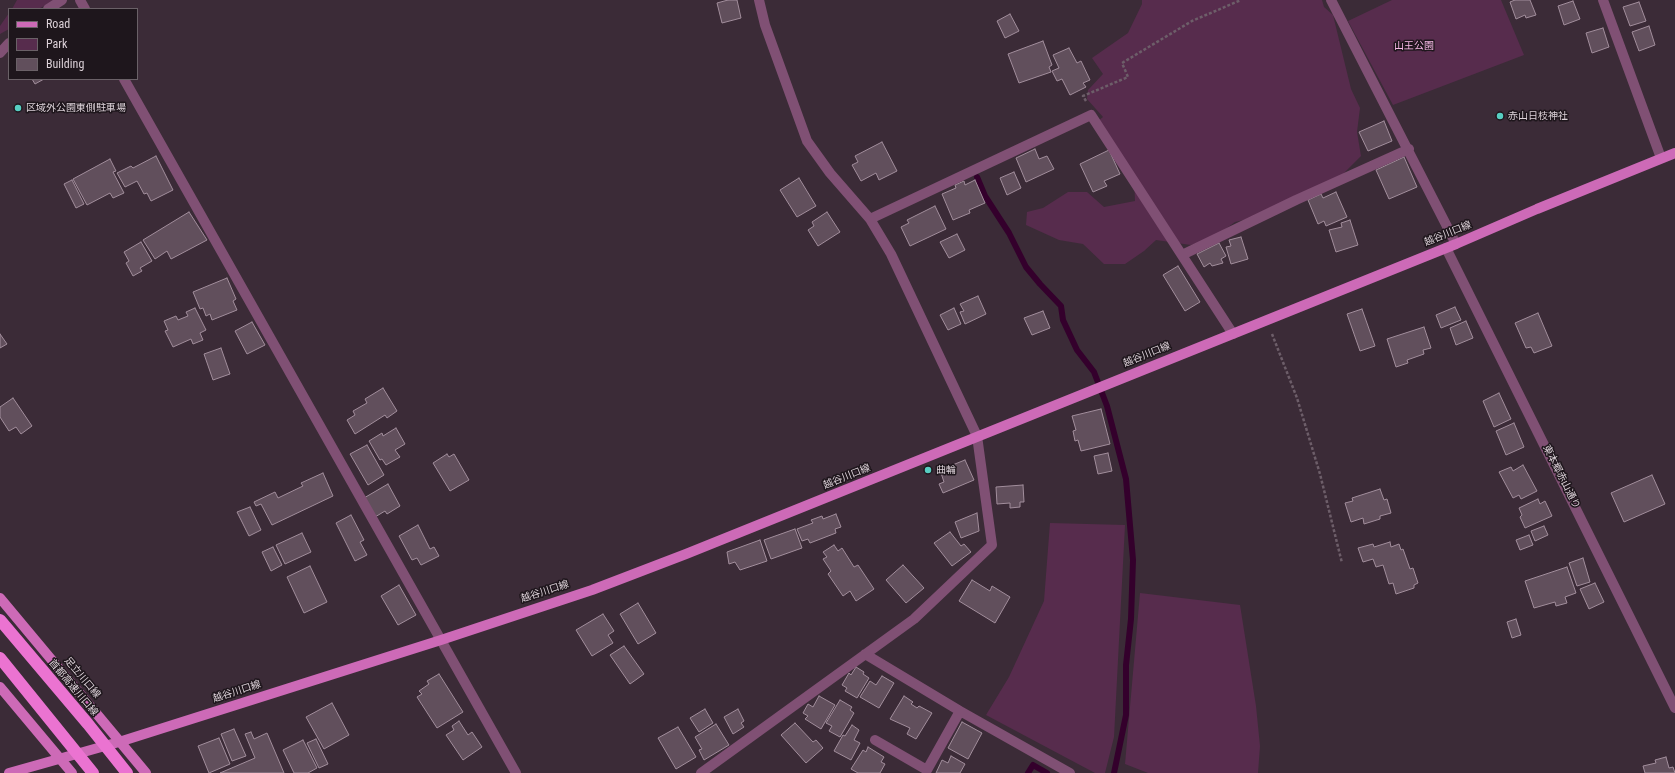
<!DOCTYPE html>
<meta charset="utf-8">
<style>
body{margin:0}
#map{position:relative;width:1675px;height:773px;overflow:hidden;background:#3b2b37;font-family:"Roboto Condensed",sans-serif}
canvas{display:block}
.legend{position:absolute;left:8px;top:8px;width:130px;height:72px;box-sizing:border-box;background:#1e161c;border:1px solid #6a6167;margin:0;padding:5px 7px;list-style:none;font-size:12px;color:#dcd1d8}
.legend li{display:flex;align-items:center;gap:8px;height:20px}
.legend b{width:20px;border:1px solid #6a6167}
</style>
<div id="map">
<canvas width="1675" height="773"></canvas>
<ul class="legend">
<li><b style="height:5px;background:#cd6ab7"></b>Road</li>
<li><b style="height:11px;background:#572c4d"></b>Park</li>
<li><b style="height:11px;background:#614f5c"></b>Building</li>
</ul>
</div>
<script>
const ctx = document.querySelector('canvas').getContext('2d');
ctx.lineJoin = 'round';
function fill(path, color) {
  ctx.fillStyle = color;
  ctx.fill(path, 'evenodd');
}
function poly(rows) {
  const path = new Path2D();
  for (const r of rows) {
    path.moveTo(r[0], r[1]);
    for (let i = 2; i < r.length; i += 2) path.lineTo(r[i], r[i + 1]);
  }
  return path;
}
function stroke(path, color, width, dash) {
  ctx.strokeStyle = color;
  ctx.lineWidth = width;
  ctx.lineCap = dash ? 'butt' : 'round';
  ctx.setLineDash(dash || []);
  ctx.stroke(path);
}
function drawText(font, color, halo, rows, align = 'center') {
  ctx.font = font + ' "Roboto Condensed","Noto Sans JP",sans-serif';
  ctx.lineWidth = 3;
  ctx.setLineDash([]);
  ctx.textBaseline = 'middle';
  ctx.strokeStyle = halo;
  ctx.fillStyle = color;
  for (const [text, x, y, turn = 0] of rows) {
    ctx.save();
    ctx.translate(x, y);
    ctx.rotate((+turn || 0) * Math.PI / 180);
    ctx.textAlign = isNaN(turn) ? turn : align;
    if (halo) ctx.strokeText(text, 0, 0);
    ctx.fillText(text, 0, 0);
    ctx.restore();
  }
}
const green = poly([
 [17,0,53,0,39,9,12,9],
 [1142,0,1322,0,1324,7,1333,15,1351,89,1360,108,1357,132,1361,156,1342,175,1257,217,1235,222,1213,238,1191,245,1156,240,1144,251,1125,264,1104,264,1083,244,1059,240,1026,225,1027,212,1043,208,1068,192,1087,192,1104,207,1135,201,1134,177,1093,125,1103,117,1087,99,1088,90,1103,74,1092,58,1128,33,1142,4],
 [1392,0,1501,0,1524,55,1393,105,1348,21],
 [9,13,9,29,0,34,0,26],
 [1050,523,1125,525,1114,737,1105,773,1095,773,986,715,1009,677,1044,601],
 [1140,593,1240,605,1256,706,1260,746,1258,773,1148,773,1125,764]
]);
const stream = poly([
 [977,177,985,196,1009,233,1026,267,1040,284,1061,306,1063,320,1077,350,1094,372,1107,406,1126,479,1133,560,1131,619,1126,665,1126,715,1114,773],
 [1028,773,1033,765,1047,773]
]);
const building = poly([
 [728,0,737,0,741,18,722,23,717,3,728,0],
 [1515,0,1530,0,1536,15,1526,18,1525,15,1516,19,1510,2,1515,0],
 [1573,1,1580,19,1564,25,1558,6,1573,1],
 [1639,2,1646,21,1630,26,1623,7,1639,2],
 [1010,14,1019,31,1005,38,997,21,1010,14],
 [1649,26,1655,45,1639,51,1632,32,1649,26],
 [1603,28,1609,47,1592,53,1586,33,1603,28],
 [1043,41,1052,65,1049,67,1051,72,1019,83,1008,54,1043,41],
 [1069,48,1077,63,1081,61,1090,80,1083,83,1086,87,1070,95,1062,79,1057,81,1052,71,1059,68,1053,55,1069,48],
 [32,79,44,79,35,84,32,79],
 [1384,121,1392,141,1368,151,1359,132,1384,121],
 [882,142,897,171,879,180,876,173,861,181,852,165,858,162,855,156,882,142],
 [1035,149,1039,159,1047,156,1054,169,1026,182,1016,158,1035,149],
 [1109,150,1120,174,1104,181,1107,186,1093,192,1080,164,1109,150],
 [156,156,173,190,151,201,147,193,144,194,137,181,125,187,117,173,131,166,133,168,156,156],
 [1404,157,1417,187,1389,199,1376,170,1404,157],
 [110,159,116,171,113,172,124,193,113,198,110,193,87,205,73,179,110,159],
 [1014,172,1021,188,1007,195,1000,178,1014,172],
 [799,178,816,206,797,217,780,190,799,178],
 [72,180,84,204,76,208,64,184,72,180],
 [975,180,985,203,969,210,970,213,953,220,942,194,956,188,955,185,964,181,965,185,975,180],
 [1336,192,1347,217,1326,226,1324,221,1318,224,1308,200,1321,194,1323,198,1336,192],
 [935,206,946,229,910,246,901,227,909,223,907,220,935,206],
 [189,212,207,240,171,259,167,251,155,259,143,240,189,212],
 [827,212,840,232,818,246,808,230,814,226,812,222,827,212],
 [1350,220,1358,245,1336,252,1329,230,1342,227,1341,223,1350,220],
 [957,234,965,250,949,258,940,242,957,234],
 [1241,237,1248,259,1231,264,1226,247,1231,246,1229,240,1241,237],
 [141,242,152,261,140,268,142,271,133,276,126,263,129,261,124,252,141,242],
 [1219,243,1226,256,1221,259,1223,263,1212,266,1210,263,1204,267,1197,254,1219,243],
 [1178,266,1200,302,1185,311,1163,275,1178,266],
 [227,278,236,299,233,301,237,310,212,320,210,314,206,316,203,308,200,309,193,292,227,278],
 [978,296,986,314,965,324,960,312,964,311,960,304,978,296],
 [1455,307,1461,320,1441,328,1436,315,1455,307],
 [195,308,206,330,200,333,203,340,193,344,191,339,173,347,165,331,168,330,164,321,176,316,178,320,188,316,186,312,195,308],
 [954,308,961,324,948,330,940,315,954,308],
 [1362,309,1375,346,1360,351,1347,314,1362,309],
 [1043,311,1050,328,1032,335,1024,318,1043,311],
 [1538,313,1552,346,1534,353,1531,347,1526,348,1515,323,1538,313],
 [1466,321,1473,338,1456,345,1450,328,1466,321],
 [252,322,265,345,247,354,235,331,252,322],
 [1424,327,1431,348,1423,350,1424,354,1407,360,1408,363,1396,367,1387,339,1424,327],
 [0,334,7,344,0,348,0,334],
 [221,348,230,374,213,380,204,354,221,348],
 [383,388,397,411,387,418,385,415,355,434,347,420,355,415,353,411,367,403,365,399,383,388],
 [1499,393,1511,419,1494,427,1483,401,1499,393],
 [13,398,32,426,21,434,16,427,9,431,0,417,0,407,13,398],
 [1101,409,1110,444,1081,451,1078,440,1075,441,1073,431,1076,430,1072,416,1101,409],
 [1514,423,1524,447,1506,455,1496,431,1514,423],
 [396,428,405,444,395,450,400,457,386,465,382,459,380,460,369,441,382,433,383,436,396,428],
 [367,445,384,475,368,485,350,454,367,445],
 [1108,453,1112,471,1098,474,1094,456,1108,453],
 [447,454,449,457,454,454,469,480,450,491,433,463,447,454],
 [965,460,974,480,943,493,939,484,944,482,940,470,965,460],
 [1523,465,1537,491,1521,499,1519,495,1513,498,1499,472,1511,467,1513,471,1523,465],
 [323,473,333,496,272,525,261,504,256,506,254,502,275,492,278,498,303,486,301,483,323,473],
 [1652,475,1665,504,1624,522,1611,493,1652,475],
 [388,484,400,506,387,514,385,511,375,517,364,498,388,484],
 [1023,485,1024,502,1020,502,1020,507,1010,508,1010,503,997,504,996,487,1023,485],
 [1380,489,1384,500,1387,499,1391,513,1380,516,1380,519,1364,524,1363,518,1351,522,1345,503,1353,501,1352,498,1380,489],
 [1538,499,1540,504,1545,501,1552,516,1525,528,1520,517,1522,515,1519,508,1538,499],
 [250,507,261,530,249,536,237,512,250,507],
 [977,513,979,531,961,538,955,522,977,513],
 [836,514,841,527,835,529,836,533,810,543,808,539,802,541,797,529,813,523,811,520,822,516,823,519,836,514],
 [351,515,364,540,360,542,367,555,355,561,336,523,351,515],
 [418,525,430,549,434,547,439,556,421,565,417,558,412,560,399,536,418,525],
 [1544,526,1548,535,1535,541,1531,531,1544,526],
 [795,529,802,548,771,559,764,540,795,529],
 [950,532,961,546,964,544,971,552,952,566,934,543,950,532],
 [302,533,311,552,285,564,276,545,302,533],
 [1529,535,1533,545,1520,550,1516,540,1529,535],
 [760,540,767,561,740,570,735,562,729,564,727,552,760,540],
 [1390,542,1391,547,1399,544,1401,550,1403,549,1410,569,1413,568,1418,583,1414,585,1414,588,1396,594,1393,583,1389,584,1383,565,1376,567,1373,559,1363,562,1358,548,1373,544,1374,547,1390,542],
 [834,545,838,551,842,548,854,567,858,565,874,589,856,601,850,591,843,596,828,574,831,571,823,559,827,557,823,552,834,545],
 [273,547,282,565,271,571,262,552,273,547],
 [1583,558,1590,582,1577,586,1569,563,1583,558],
 [903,565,924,588,906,603,886,580,903,565],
 [310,566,327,602,304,613,287,577,310,566],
 [1567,567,1576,593,1565,597,1567,603,1556,606,1555,602,1534,608,1525,581,1567,567],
 [972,580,990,591,992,586,1010,597,995,623,959,601,972,580],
 [1595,583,1604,602,1589,609,1580,589,1595,583],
 [399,585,416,615,398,625,381,596,399,585],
 [638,603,656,633,638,644,620,614,638,603],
 [603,614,614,631,608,635,613,643,592,656,576,630,603,614],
 [1516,619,1521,635,1512,638,1507,622,1516,619],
 [624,646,644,674,630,684,610,655,624,646],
 [856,667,864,672,863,674,869,678,857,698,845,691,847,688,842,685,849,673,851,675,856,667],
 [439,674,463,712,437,728,417,697,422,694,419,691,429,684,427,681,439,674],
 [882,676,894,683,879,708,860,697,870,681,876,685,882,676],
 [819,696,835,705,821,729,805,719,808,716,803,713,808,704,813,707,819,696],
 [904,696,913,702,911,704,917,708,919,706,932,713,916,739,907,734,910,728,890,719,904,696],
 [840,700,852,707,850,710,854,713,840,737,829,731,832,726,826,723,840,700],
 [332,703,349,735,324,749,306,717,332,703],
 [705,709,713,723,699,732,690,718,705,709],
 [738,709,744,721,741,723,744,727,733,734,724,717,738,709],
 [459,721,468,735,472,732,482,747,463,760,446,735,454,730,452,726,459,721],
 [962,722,982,733,968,759,948,748,962,722],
 [795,723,813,742,816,740,823,748,806,763,781,735,795,723],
 [716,724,729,745,704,760,699,750,702,749,695,737,716,724],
 [852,725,859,730,854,740,860,743,851,760,834,751,843,735,845,736,852,725],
 [678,727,696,757,676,769,658,738,678,727],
 [234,729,246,756,232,761,221,734,234,729],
 [251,732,254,739,267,733,284,773,220,773,255,758,245,734,251,732],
 [219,738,230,764,209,773,198,746,219,738],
 [316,739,328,764,319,768,307,743,316,739],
 [303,740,317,768,308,773,294,773,283,750,303,740],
 [868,747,884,757,881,762,885,764,880,773,858,773,851,769,863,750,866,752,868,747],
 [951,756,965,764,960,773,936,773,942,760,948,763,951,756],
 [1666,757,1669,768,1673,767,1675,773,1645,773,1643,766,1656,763,1655,760,1666,757]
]);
const path = poly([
 [1086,101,1083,96,1128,77,1122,63,1192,21,1241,0],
 [1272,334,1297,398,1320,474,1342,563]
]);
const minor = poly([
 [80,0,85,9],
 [1331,0,1456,244],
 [1603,0,1661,158],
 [48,9,62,0],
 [0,53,9,43],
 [124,79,516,773],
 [870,219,1091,115,1233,334],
 [1446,248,1675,708],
 [1182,255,1296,200,1409,149],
 [865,654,960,711,1070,773],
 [875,740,927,770,960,711],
 [701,773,914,619,992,545,977,436,891,254,870,219,830,173,807,141,765,25,759,0]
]);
const major = poly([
 [0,598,146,773],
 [0,687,72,773],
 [9,773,119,742,441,640,592,590,686,554,1456,244,1537,209,1675,153]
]);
const highway = poly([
 [0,620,88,724,127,773],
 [0,658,93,773]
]);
const markers = [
 [18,108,4,"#57cec2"],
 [1500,116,4,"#57cec2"],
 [928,470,4,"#57cec2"]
];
const parkNames = [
 ["山王公園",1414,46]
];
const poiNames = [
 ["区域外公園東側駐車場",26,108],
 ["赤山日枝神社",1508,116],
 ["曲輪",936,470]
];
const streetNames = [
 ["越谷川口線",1448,234,-22],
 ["越谷川口線",1147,355,-22],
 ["越谷川口線",847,477,-22],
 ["東本郷赤山通り",1561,477,63],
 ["越谷川口線",545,592,-18],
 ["足立川口線",82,678,50],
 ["首都高速川口線",73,688,50],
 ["越谷川口線",237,692,-18]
];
fill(green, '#572c4d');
stroke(stream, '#34002c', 6);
fill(building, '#614f5c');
stroke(building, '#a28e9c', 1);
stroke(path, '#6d5e69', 2.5, [3, 2]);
stroke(minor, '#805074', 10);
stroke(major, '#cd6ab7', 10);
stroke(highway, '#eb73d1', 12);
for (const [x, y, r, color] of markers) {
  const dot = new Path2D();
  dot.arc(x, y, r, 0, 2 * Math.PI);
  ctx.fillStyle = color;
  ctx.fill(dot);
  stroke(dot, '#1e161c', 1.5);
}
drawText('10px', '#f8b9e7', '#1e161c', parkNames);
drawText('10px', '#dcd1d8', '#1e161c', poiNames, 'left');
drawText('10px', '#dcd1d8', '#1e161c', streetNames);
</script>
